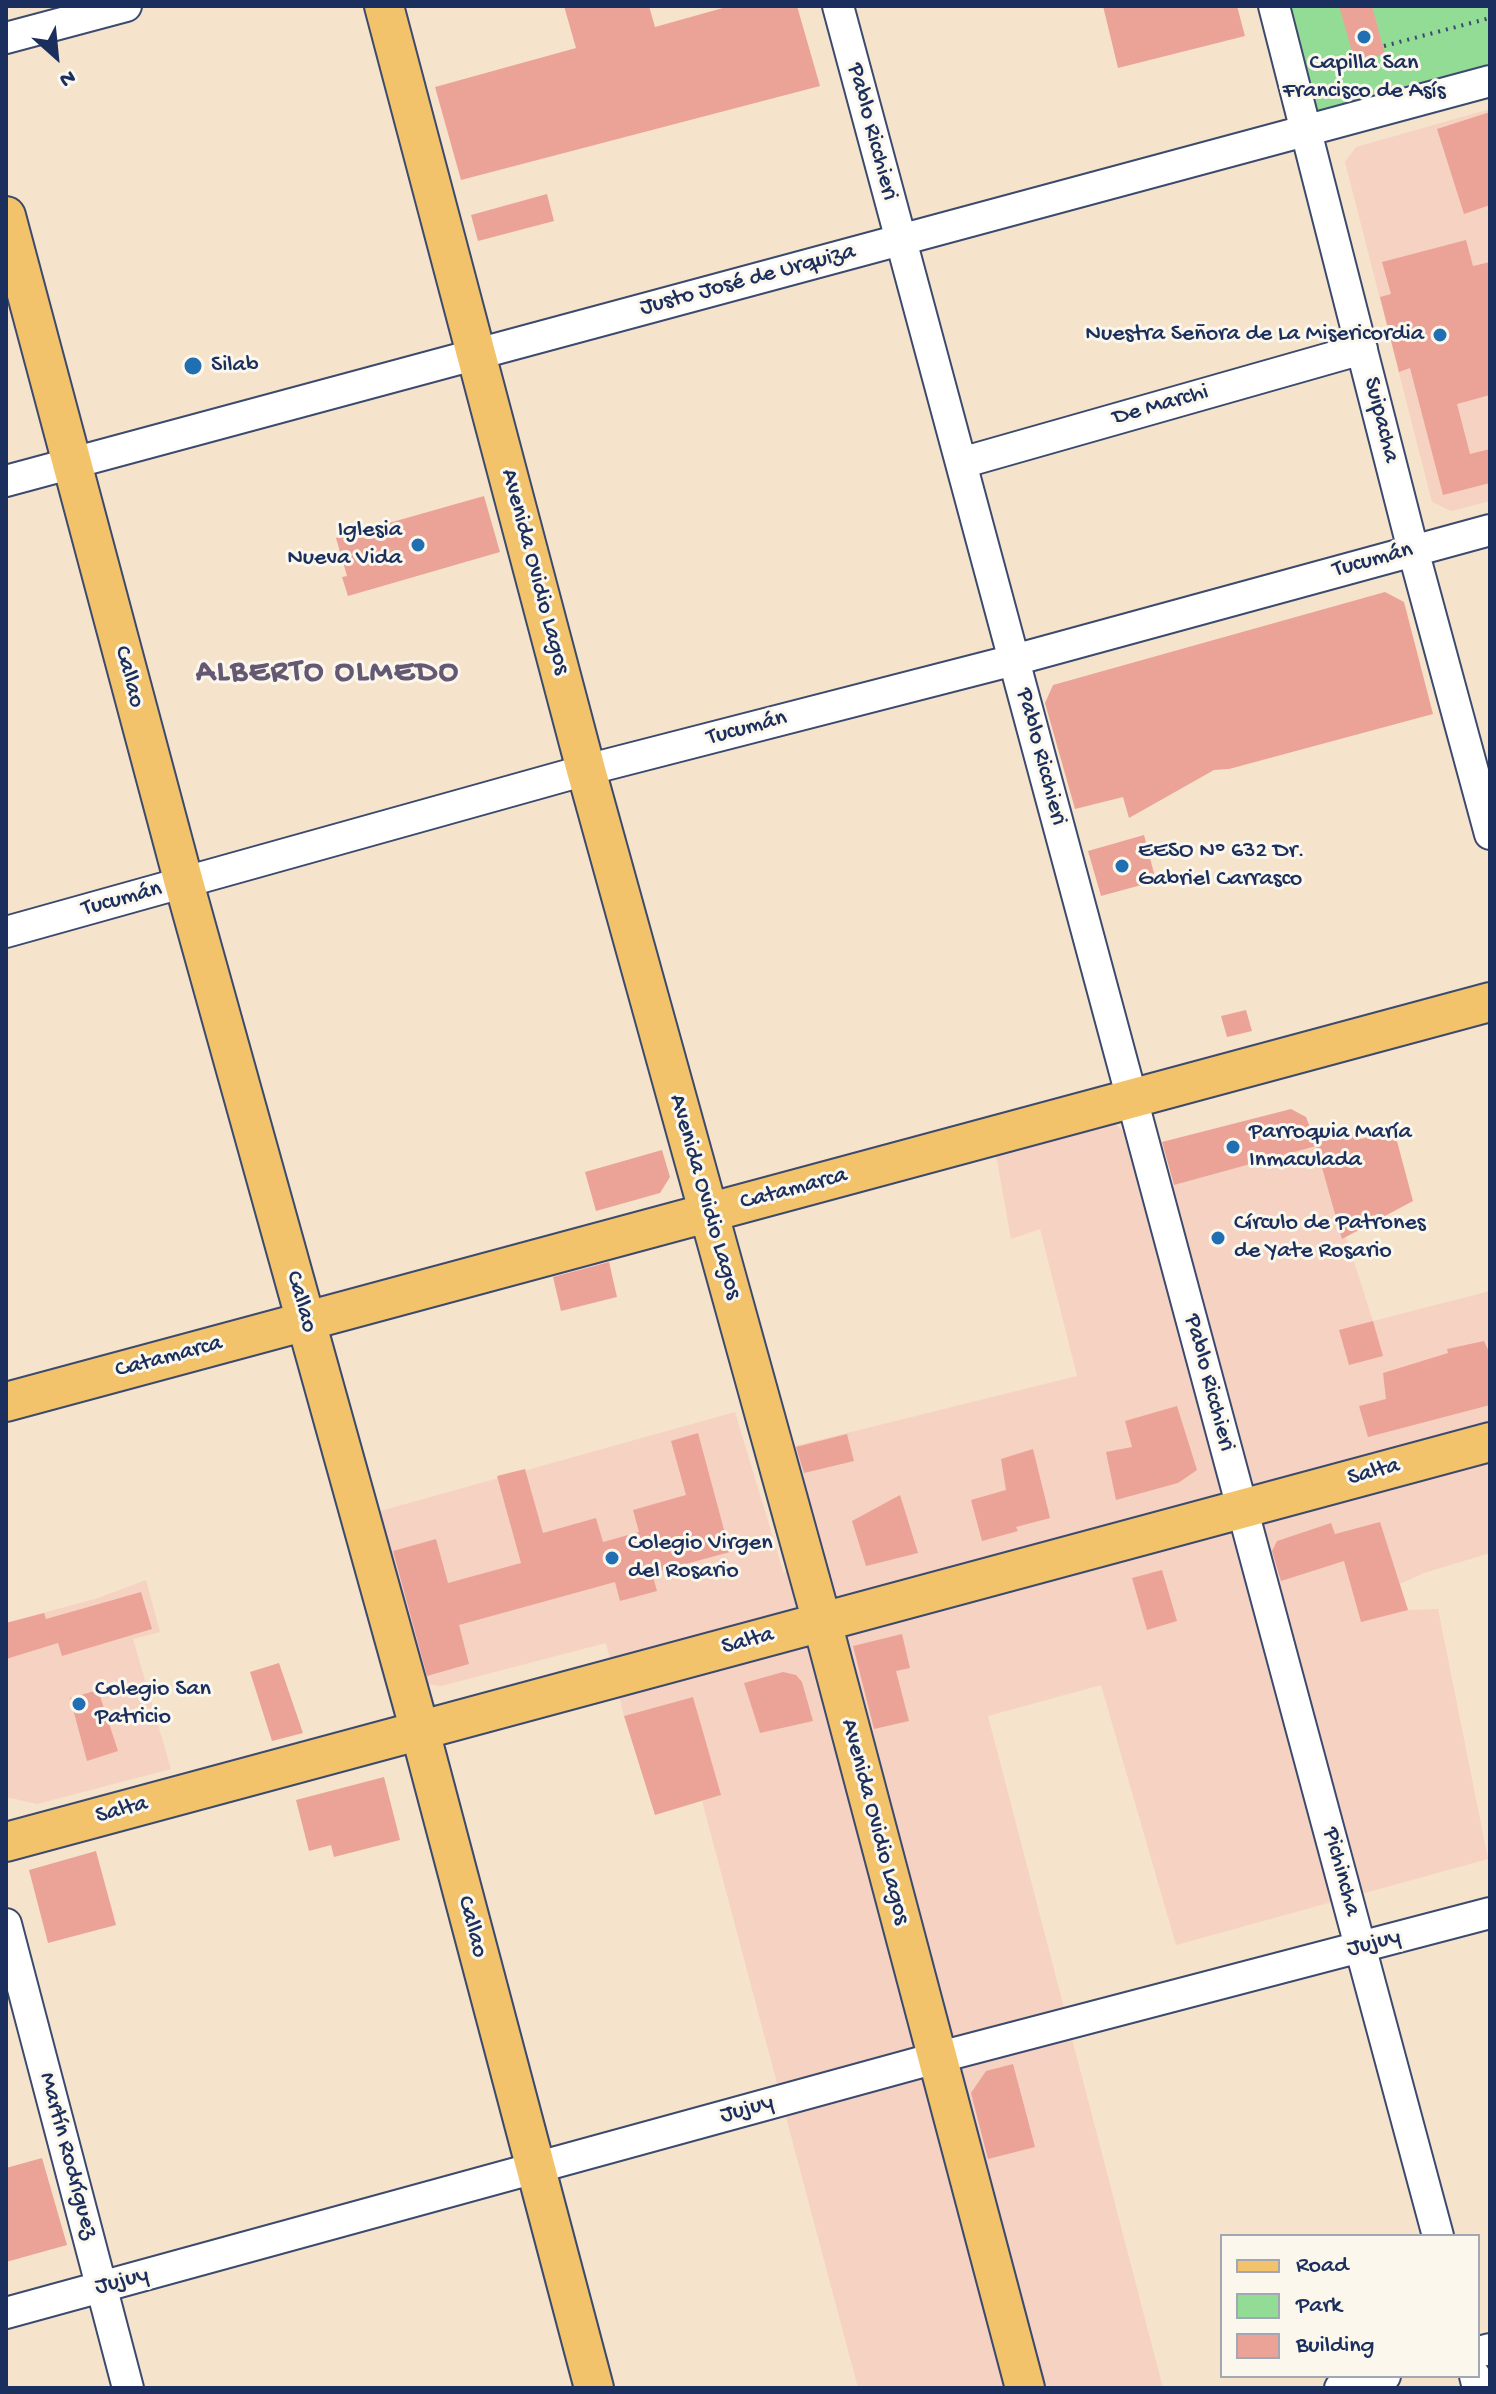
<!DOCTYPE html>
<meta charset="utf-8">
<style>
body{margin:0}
#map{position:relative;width:1496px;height:2394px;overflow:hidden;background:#f6e3cc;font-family:"Gochi Hand",sans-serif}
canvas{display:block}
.frame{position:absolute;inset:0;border:8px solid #1b2f5e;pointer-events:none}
.legend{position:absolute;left:1220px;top:2234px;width:260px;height:144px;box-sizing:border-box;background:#fbf7ec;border:2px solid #a1a7b3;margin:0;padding:10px 14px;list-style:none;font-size:24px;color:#1b2f5e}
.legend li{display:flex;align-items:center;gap:16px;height:40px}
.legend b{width:40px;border:2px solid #a1a7b3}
.north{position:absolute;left:16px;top:16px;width:80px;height:80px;-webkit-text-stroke:6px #fbf7ec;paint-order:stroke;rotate:153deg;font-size:22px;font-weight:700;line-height:32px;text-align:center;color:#1b2f5e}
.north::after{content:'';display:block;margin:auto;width:28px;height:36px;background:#1b2f5e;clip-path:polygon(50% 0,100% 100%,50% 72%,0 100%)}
</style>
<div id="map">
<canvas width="1496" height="2394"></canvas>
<div class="frame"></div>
<ul class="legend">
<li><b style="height:10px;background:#f2c36a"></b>Road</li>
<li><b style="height:22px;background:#93dc96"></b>Park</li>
<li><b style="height:22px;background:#eba397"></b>Building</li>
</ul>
<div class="north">N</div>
</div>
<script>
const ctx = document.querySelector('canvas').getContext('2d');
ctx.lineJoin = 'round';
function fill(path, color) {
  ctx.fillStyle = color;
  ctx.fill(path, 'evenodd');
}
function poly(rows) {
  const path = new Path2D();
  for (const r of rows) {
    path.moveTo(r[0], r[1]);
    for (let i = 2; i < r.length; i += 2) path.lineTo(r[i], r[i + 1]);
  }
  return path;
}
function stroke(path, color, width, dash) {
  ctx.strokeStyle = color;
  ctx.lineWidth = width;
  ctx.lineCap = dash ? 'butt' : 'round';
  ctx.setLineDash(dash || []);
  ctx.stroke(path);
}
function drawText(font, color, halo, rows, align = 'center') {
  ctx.font = font + ' "Gochi Hand",sans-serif';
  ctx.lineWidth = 6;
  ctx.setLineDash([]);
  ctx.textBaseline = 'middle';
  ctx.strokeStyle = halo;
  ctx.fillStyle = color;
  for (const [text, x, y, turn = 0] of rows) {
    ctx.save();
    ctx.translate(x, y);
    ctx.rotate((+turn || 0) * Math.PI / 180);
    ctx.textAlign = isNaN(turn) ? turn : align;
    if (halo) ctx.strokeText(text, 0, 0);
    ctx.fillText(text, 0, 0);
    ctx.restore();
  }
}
const built = poly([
 [1490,109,1490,501,1451,511,1432,502,1345,162,1356,147],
 [1113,1121,1173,1185,1301,1150,1313,1135,1373,1321,1490,1291,1490,1553,1424,1573,1400,1584,1408,1610,1438,1609,1488,1859,1176,1945,1101,1685,988,1716,1163,2388,858,2388,702,1801,720,1795,693,1697,624,1716,606,1643,441,1686,420,1683,373,1513,735,1412,784,1574,786,1570,754,1456,1077,1376,1040,1229,1011,1239,996,1155],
 [146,1580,160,1632,133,1639,171,1769,37,1804,6,1797,6,1623,98,1598]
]);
const green = poly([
 [1274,6,1490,6,1490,81,1307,130]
]);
const building = poly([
 [564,6,649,6,655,27,730,6,797,6,820,86,461,180,435,87,576,48],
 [1103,6,1237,6,1245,36,1118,68],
 [1339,6,1372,6,1385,54,1355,62],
 [1490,112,1490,205,1464,214,1437,129],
 [547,194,554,221,478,241,471,215],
 [1466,240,1473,266,1490,262,1490,395,1457,404,1470,454,1490,449,1490,483,1443,495,1410,368,1399,372,1380,297,1391,294,1382,262],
 [484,496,500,552,348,596,342,577,347,576,336,538],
 [1385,592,1404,602,1433,714,1229,769,1214,770,1129,818,1123,797,1075,809,1045,703,1053,685],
 [1144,835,1156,881,1101,896,1088,851],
 [1246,1010,1252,1031,1227,1037,1221,1016],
 [1291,1109,1306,1117,1316,1143,1359,1131,1361,1139,1394,1130,1413,1201,1342,1239,1316,1146,1174,1185,1162,1142],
 [662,1150,670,1177,660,1193,596,1211,585,1172],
 [609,1262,617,1297,561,1311,553,1277],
 [1373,1321,1383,1356,1349,1365,1339,1330],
 [1484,1341,1490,1354,1490,1405,1368,1437,1359,1406,1386,1399,1383,1373,1448,1353,1447,1349],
 [1177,1406,1197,1470,1178,1483,1116,1500,1106,1452,1132,1447,1125,1421],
 [698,1433,730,1552,652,1573,657,1591,620,1601,615,1582,459,1625,469,1664,427,1676,393,1551,436,1539,448,1583,521,1563,497,1476,525,1469,543,1533,596,1518,603,1542,639,1532,633,1510,686,1495,671,1441],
 [847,1434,854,1461,804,1473,796,1447],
 [1033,1449,1050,1518,1016,1527,1018,1531,982,1541,971,1500,1006,1490,1001,1459],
 [900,1495,918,1553,866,1566,852,1521],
 [1380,1522,1408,1610,1361,1622,1344,1561,1281,1581,1272,1551,1277,1541,1331,1523,1335,1534],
 [1162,1570,1177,1621,1147,1630,1132,1578],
 [141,1592,152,1629,62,1656,58,1643,6,1659,6,1623,44,1613,46,1619],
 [902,1634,910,1668,896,1671,909,1721,874,1729,853,1646],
 [279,1663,303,1733,272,1741,250,1672],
 [783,1672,796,1675,802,1682,813,1721,760,1733,744,1683],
 [98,1690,118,1751,87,1761,70,1698],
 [693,1697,721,1795,655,1815,624,1716],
 [384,1777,400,1840,334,1857,331,1845,309,1851,296,1800],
 [96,1851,116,1925,48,1943,29,1870],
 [1013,2064,1035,2147,988,2159,971,2093,986,2071],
 [42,2158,67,2245,6,2262,6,2168]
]);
const path = poly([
 [1384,46,1490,18]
]);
const minor = poly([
 [838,6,1438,2236],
 [1274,6,1413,550,1490,834],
 [6,38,126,6],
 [961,463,1362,349],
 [6,481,1490,81],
 [6,932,586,770,1014,660,1490,530],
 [6,1924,128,2388],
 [6,2313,936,2058,1490,1913],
 [1478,2352,1490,2349],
 [1475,2376,1478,2388],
 [1340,2388,1385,2376]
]);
const major = poly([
 [384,6,586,770,822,1622,1025,2388],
 [6,216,184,883,420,1731,594,2388],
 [6,1402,1490,1002],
 [6,1842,1490,1442]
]);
const markers = [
 [1364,37,8,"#1f6fb2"],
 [1440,335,8,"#1f6fb2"],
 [193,366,10,"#1f6fb2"],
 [418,545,8,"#1f6fb2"],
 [1122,866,8,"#1f6fb2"],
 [1233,1147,8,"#1f6fb2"],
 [1218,1238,8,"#1f6fb2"],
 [612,1558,8,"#1f6fb2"],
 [79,1704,8,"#1f6fb2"]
];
const poiNames = [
 ["Capilla San",1364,64,"center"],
 ["Francisco de Asís",1364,92,"center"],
 ["Nuestra Señora de La Misericordia",1424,335,"right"],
 ["Silab",211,366],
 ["Iglesia",402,531,"right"],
 ["Nueva Vida",402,559,"right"],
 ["EESO Nº 632 Dr.",1138,852],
 ["Gabriel Carrasco",1138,880],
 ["Parroquia María",1249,1133],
 ["Inmaculada",1249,1161],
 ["Círculo de Patrones",1234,1224],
 ["de Yate Rosario",1234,1252],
 ["Colegio Virgen",628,1544],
 ["del Rosario",628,1572],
 ["Colegio San",95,1690],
 ["Patricio",95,1718]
];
const streetNames = [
 ["Pablo Ricchieri",871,132,75],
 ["Justo José de Urquiza",748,281,-15],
 ["De Marchi",1161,406,-16],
 ["Suipacha",1380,420,76],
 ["Tucumán",1373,561,-15],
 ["Avenida Ovidio Lagos",534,572,75],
 ["Callao",128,677,75],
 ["Tucumán",747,729,-15],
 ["Pablo Ricchieri",1040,757,75],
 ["Tucumán",122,900,-15],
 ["Catamarca",794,1190,-15],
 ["Avenida Ovidio Lagos",704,1197,74],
 ["Callao",300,1302,74],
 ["Catamarca",169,1358,-15],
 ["Pablo Ricchieri",1208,1383,75],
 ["Salta",1374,1473,-15],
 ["Salta",748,1642,-15],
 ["Salta",122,1811,-15],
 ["Avenida Ovidio Lagos",874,1822,75],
 ["Pichincha",1340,1872,75],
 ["Callao",471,1927,75],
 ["Jujuy",1374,1944,-15],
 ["Jujuy",747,2110,-16],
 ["Martín Rodríguez",67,2156,75],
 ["Jujuy",122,2282,-15]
];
const districtNames = [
 ["ALBERTO OLMEDO",328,674]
];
fill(built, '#f6d2c3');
fill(green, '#93dc96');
fill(building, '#eba397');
stroke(minor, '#3c4a6e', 34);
stroke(major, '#3c4a6e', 42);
stroke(path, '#3c4a6e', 4, [2, 6]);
stroke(minor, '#fff', 30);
stroke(major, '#f2c36a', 38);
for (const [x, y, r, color] of markers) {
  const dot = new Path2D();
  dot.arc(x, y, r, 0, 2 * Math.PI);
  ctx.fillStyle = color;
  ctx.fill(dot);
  stroke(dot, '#fbf7ec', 3);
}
drawText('24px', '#1b2f5e', '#fbf7ec', poiNames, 'left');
drawText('24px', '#1b2f5e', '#fbf7ec', streetNames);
ctx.letterSpacing = '2px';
drawText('bold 32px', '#645872', '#fbf7ec', districtNames);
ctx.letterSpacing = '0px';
</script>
